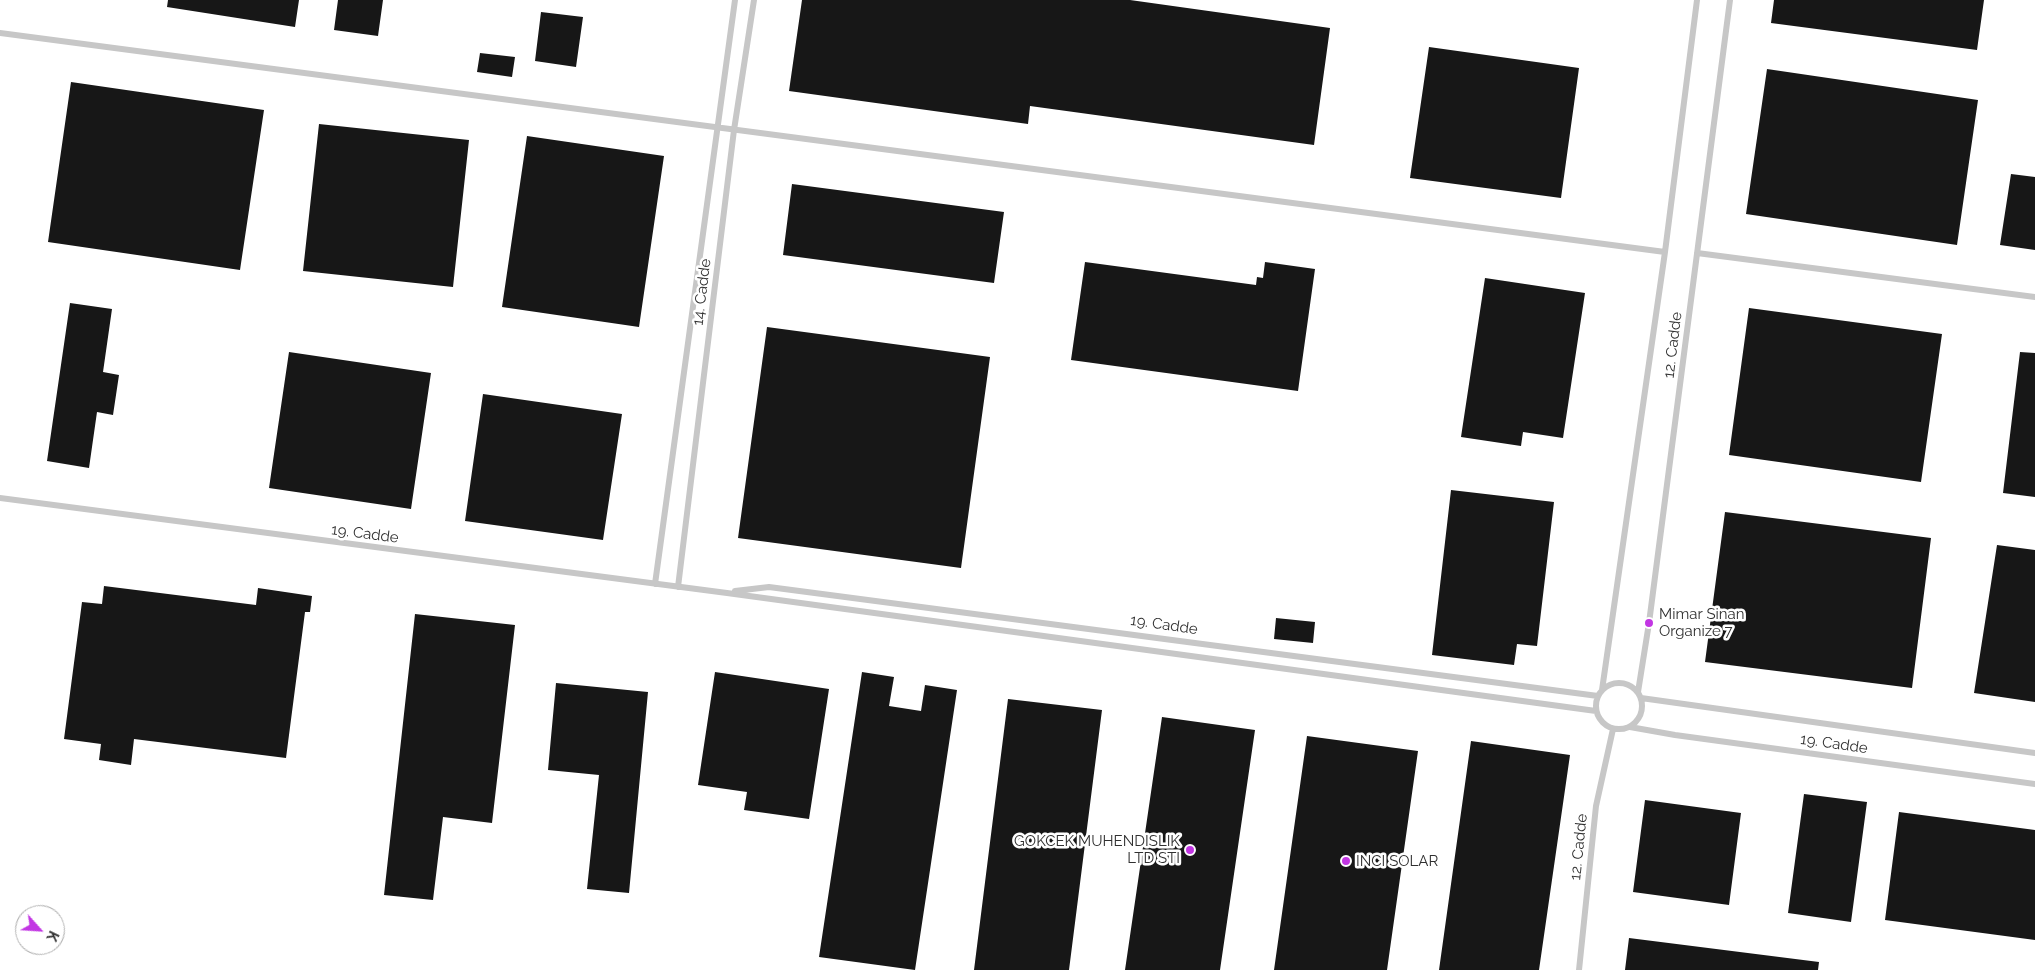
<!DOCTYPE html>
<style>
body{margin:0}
#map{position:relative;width:2035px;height:970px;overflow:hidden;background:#fff;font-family:Raleway,sans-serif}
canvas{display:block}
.north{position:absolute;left:15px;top:905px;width:50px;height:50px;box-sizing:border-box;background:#fff;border:1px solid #acacac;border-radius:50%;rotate:116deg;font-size:14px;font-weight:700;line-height:20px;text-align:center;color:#303030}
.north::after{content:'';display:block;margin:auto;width:18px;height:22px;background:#c236e3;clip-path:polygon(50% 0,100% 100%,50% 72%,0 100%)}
</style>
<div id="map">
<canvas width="2035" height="970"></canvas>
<div class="north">K</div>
</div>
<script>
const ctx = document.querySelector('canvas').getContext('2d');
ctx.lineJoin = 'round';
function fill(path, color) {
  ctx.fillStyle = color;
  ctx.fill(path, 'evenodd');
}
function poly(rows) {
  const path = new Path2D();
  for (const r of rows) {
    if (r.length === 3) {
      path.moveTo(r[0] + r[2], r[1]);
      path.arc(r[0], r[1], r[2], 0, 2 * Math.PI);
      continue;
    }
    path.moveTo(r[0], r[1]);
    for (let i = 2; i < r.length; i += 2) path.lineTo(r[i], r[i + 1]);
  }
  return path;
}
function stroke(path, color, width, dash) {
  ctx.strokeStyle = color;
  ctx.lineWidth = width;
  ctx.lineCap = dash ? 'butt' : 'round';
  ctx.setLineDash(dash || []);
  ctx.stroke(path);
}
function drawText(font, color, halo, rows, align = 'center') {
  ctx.font = font + ' Raleway,sans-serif';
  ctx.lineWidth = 5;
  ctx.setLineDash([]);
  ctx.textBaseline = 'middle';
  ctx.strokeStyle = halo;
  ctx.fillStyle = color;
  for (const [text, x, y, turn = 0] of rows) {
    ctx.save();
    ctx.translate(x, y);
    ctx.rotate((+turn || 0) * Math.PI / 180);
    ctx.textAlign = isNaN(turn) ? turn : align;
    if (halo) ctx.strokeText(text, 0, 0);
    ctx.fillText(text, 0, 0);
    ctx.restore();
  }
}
const building = poly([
 [168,0,299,0,295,27,167,7],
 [338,0,383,0,378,36,334,30],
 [802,0,1130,0,1330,28,1314,145,1030,106,1028,124,789,91],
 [1774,0,1984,0,1977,50,1771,23],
 [541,12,583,17,576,67,535,61],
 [1429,47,1579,68,1561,198,1410,178],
 [480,53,515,57,512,77,477,72],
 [1767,69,1978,100,1957,245,1746,214],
 [71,82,264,110,240,270,48,242],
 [319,124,469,140,453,287,303,271],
 [527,136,664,156,639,327,502,307],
 [2011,174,2035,177,2035,250,2000,245],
 [792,184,1004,212,994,283,783,255],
 [1085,262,1256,285,1257,277,1263,278,1265,262,1315,269,1298,391,1071,360],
 [1485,278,1585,293,1563,438,1523,432,1521,446,1461,437],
 [70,303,112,309,103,372,119,375,113,415,97,412,89,468,47,461],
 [1749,308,1942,334,1921,482,1729,455],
 [767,327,990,357,961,568,738,538],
 [289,352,431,373,411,509,269,488],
 [2020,352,2035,353,2035,497,2003,493],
 [483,394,622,414,603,540,465,521],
 [1451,490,1554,502,1537,646,1517,644,1514,665,1432,655],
 [1725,512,1931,538,1912,688,1705,662],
 [1997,545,2035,550,2035,702,1974,693],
 [104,586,256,605,258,588,312,596,310,612,305,612,286,758,134,739,131,765,99,760,101,744,64,739,82,602,102,604],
 [415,614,515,625,492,823,443,817,433,900,384,895],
 [1276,618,1315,622,1313,643,1274,639],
 [715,672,829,689,809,819,744,810,747,792,698,785],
 [862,672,894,677,889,706,921,711,925,685,957,690,915,970,819,957],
 [556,683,648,692,629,893,587,889,599,775,548,770],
 [1008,699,1102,710,1069,970,974,970],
 [1162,717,1255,730,1220,970,1125,970],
 [1307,736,1418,751,1387,970,1274,970],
 [1471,741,1570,755,1539,970,1439,970],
 [1804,794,1867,802,1851,922,1788,913],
 [1645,800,1741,813,1729,905,1633,892],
 [1899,812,2035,830,2035,940,1885,920],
 [1629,938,1819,962,1818,970,1625,970]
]);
const service = poly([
 [0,33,1665,252],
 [1697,253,2035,297],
 [0,498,727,593,1596,711],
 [655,584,735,0],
 [678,587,734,130,754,0],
 [735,591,769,587,1598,696],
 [1619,706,23],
 [1602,690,1665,252,1697,0],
 [1638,692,1649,623,1730,0],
 [1641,698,2035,753],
 [1630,727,1675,735,2035,784],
 [1579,970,1596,806,1613,729]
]);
const markers = [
 [1649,623,5,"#c236e3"],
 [1190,850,5,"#c236e3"],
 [1346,861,5,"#c236e3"]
];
const streetNames = [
 ["14. Cadde",702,292,-83],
 ["12. Cadde",1673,345,-83],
 ["19. Cadde",365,534,7],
 ["19. Cadde",1164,625,8],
 ["19. Cadde",1834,744,8],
 ["12. Cadde",1579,847,-84]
];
const poiNames = [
 ["Mimar Sinan",1659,614],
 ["Organize 7",1659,631],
 ["GOKCEK MUHENDISLIK",1180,841,"right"],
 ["LTD STI",1180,858,"right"],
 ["INCI SOLAR",1356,861]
];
fill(building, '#171717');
stroke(service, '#c7c7c7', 6);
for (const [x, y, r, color] of markers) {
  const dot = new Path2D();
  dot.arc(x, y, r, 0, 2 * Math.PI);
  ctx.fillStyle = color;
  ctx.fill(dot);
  stroke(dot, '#fff', 2);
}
drawText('15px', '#303030', '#fff', streetNames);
drawText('15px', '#303030', '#fff', poiNames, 'left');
</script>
